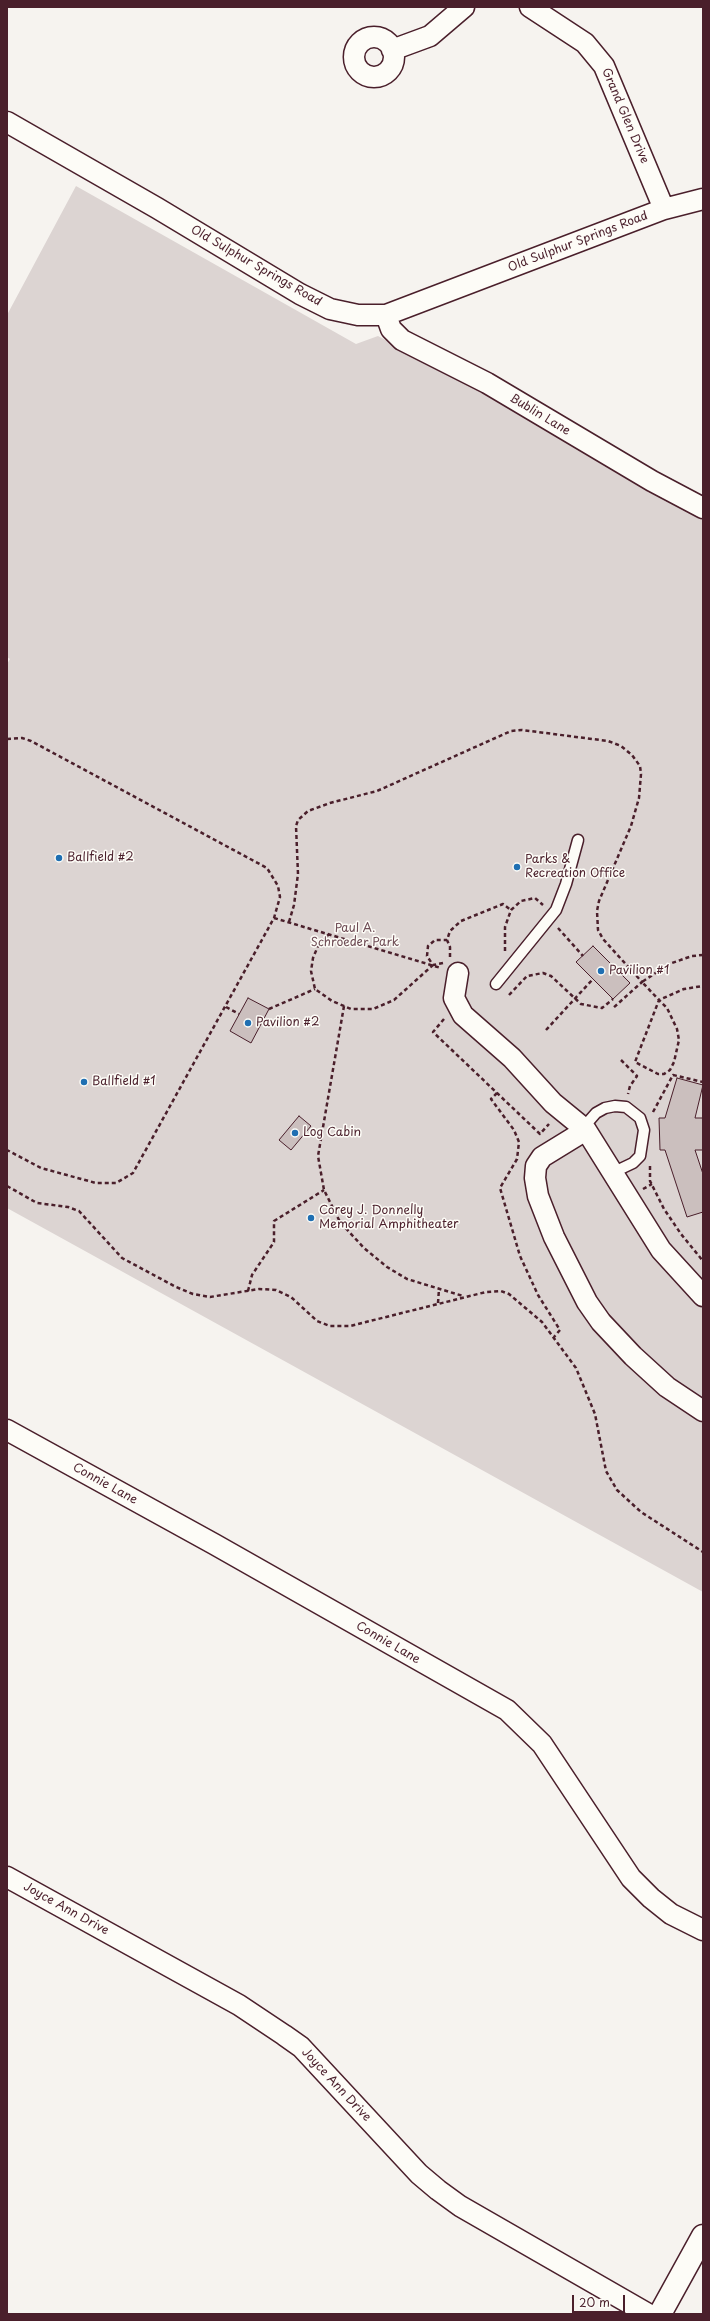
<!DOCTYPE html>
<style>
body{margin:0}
#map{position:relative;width:710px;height:2321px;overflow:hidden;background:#f6f3ef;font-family:"Playpen Sans",sans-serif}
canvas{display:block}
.frame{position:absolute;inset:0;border:8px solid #4a1f2b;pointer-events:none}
.scale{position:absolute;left:572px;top:2295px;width:53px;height:18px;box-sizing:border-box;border:2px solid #4a1f2b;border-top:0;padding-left:5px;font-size:12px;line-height:14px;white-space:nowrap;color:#4a1f2b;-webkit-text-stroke:3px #fdfcf7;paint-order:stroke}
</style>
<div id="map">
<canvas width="710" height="2321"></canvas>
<div class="frame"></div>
<div class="scale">20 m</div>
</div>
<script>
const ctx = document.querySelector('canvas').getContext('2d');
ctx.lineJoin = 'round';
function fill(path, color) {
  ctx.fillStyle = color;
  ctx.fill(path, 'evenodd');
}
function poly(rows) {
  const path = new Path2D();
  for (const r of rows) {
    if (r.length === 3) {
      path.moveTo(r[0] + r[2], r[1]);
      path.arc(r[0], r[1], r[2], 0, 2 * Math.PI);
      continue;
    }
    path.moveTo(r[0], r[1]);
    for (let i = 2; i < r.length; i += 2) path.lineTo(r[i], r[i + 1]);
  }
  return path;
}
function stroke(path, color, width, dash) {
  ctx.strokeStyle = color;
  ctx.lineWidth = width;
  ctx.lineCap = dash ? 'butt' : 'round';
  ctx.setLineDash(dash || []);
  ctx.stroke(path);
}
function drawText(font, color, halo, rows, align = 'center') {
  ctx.font = font + ' "Playpen Sans",sans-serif';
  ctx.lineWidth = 3;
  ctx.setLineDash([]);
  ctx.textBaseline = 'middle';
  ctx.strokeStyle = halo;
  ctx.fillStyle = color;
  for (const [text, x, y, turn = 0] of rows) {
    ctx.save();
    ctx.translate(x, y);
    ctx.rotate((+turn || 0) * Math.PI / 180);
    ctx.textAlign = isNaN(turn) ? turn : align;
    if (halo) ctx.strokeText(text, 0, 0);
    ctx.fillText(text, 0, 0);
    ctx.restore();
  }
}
const green = poly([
 [76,186,356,344,378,336,703,511,703,1592,7,1208,7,664,10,659,7,657,7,315]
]);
const building = poly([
 [593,946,630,983,613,999,576,962,593,946],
 [248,998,269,1009,251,1043,230,1031,248,998],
 [677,1078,703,1085,695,1118,703,1118,703,1150,695,1150,703,1174,703,1212,687,1217,665,1150,660,1150,659,1118,665,1118,677,1078],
 [299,1116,311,1126,291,1150,279,1140,299,1116]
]);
const path = poly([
 [7,739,22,738,31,741,267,868,278,886,280,897,274,918,133,1173,116,1183,96,1183,41,1168,7,1150],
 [274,918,441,968],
 [289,922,294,905,298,874,296,826,298,820,308,811,330,803,377,791,511,731,522,730,608,741,621,746,632,755,640,766,641,774,639,798,631,826,599,901,597,911,598,930,603,939,642,982,612,1009],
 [558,928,583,956],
 [329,934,318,946,313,958,311,971,315,989,332,1001,351,1009,373,1009,394,1000,433,965],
 [505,951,505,927,511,910,521,901,535,898,543,905],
 [703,955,692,956,669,964,642,982,659,1000,667,1008,677,1029,679,1040,674,1062,670,1070,664,1074,658,1074,635,1062,659,1000,684,989,703,986],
 [450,957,450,947,447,940,450,931,461,921,503,904,511,910],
 [443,963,433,965,427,956,428,946,435,940,447,940],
 [509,995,527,976,543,973,551,976,581,1004,602,1008,613,999],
 [344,1006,318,1156,324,1190,340,1222,364,1248,387,1267,407,1279,463,1296],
 [226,1007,239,1014],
 [269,1009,315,989],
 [444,1019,433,1032,540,1134,549,1124],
 [546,1030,593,979],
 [621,1060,637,1076,630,1086,628,1094],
 [497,1093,491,1099,514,1130,519,1142,517,1159,500,1188,520,1256,538,1295,560,1330,554,1337],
 [653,1112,673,1075,703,1082],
 [650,1166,650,1181,664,1209,681,1234,703,1261],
 [7,1186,37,1203,68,1207,79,1211,122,1258,176,1287,193,1294,210,1297,259,1289,276,1290,291,1297,317,1321,330,1326,350,1326,486,1292,501,1291,509,1294,542,1322,576,1368,595,1414,606,1471,617,1490,641,1512,703,1552],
 [643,1189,652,1184],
 [248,1291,252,1275,274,1242,274,1221,324,1190],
 [438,1303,439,1289]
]);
const service = poly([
 [496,984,556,910,566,884,578,840],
 [586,1130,589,1121,596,1113,605,1108,615,1106,626,1107,640,1118,644,1130,640,1156,633,1163,612,1173]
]);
const minor = poly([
 [530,7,585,43,604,66,664,209],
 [374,57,20],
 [392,50,430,36,464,7],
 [7,122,157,208,300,294,330,309,358,315,386,315,664,209,703,199],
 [386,315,391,329,402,340,487,383,652,481,703,508],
 [458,973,454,998,463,1015,512,1058,553,1103,586,1130,661,1250,703,1296],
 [586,1130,542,1157,536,1166,535,1178,538,1196,554,1237,587,1302,601,1322,633,1356,667,1387,703,1411],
 [7,1430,214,1544,507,1710,542,1744,631,1878,651,1898,671,1914,703,1930],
 [7,1877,239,2005,284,2035,301,2047,419,2174,438,2190,460,2206,648,2314]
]);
const tertiary = poly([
 [660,2314,703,2236]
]);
const markers = [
 [59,858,4,"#1f6fb2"],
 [517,867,4,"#1f6fb2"],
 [601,971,4,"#1f6fb2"],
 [248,1023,4,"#1f6fb2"],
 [84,1082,4,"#1f6fb2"],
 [295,1133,4,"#1f6fb2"],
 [311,1218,4,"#1f6fb2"]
];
const streetNames = [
 ["Grand Glen Drive",625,116,67],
 ["Old Sulphur Springs Road",578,242,-21],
 ["Old Sulphur Springs Road",256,266,30],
 ["Bublin Lane",540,415,31],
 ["Connie Lane",105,1484,29],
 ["Connie Lane",388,1643,30],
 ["Joyce Ann Drive",66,1909,29],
 ["Joyce Ann Drive",336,2085,47]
];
const poiNames = [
 ["Ballfield #2",67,858],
 ["Parks &",525,860],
 ["Recreation Office",525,874],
 ["Pavilion #1",609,971],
 ["Pavilion #2",256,1023],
 ["Ballfield #1",92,1082],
 ["Log Cabin",303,1133],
 ["Corey J. Donnelly",319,1211],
 ["Memorial Amphitheater",319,1225]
];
const parkNames = [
 ["Paul A.",355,929],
 ["Schroeder Park",355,943]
];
fill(green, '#dcd4d2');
fill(building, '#cbbfbe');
stroke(building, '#4a1f2b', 1);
stroke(service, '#4a1f2b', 13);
stroke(minor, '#4a1f2b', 23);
stroke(tertiary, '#4a1f2b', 25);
stroke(path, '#4a1f2b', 2.5, [4, 3]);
stroke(service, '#fdfcf7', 10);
stroke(minor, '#fdfcf7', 20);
stroke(tertiary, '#fdfcf7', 22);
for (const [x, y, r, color] of markers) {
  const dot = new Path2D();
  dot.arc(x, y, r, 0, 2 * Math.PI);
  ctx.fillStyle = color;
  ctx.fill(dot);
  stroke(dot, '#fdfcf7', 1.5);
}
drawText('12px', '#4a1f2b', '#fdfcf7', streetNames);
drawText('12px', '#4a1f2b', '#fdfcf7', poiNames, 'left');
drawText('12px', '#6e4c55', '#fdfcf7', parkNames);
</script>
